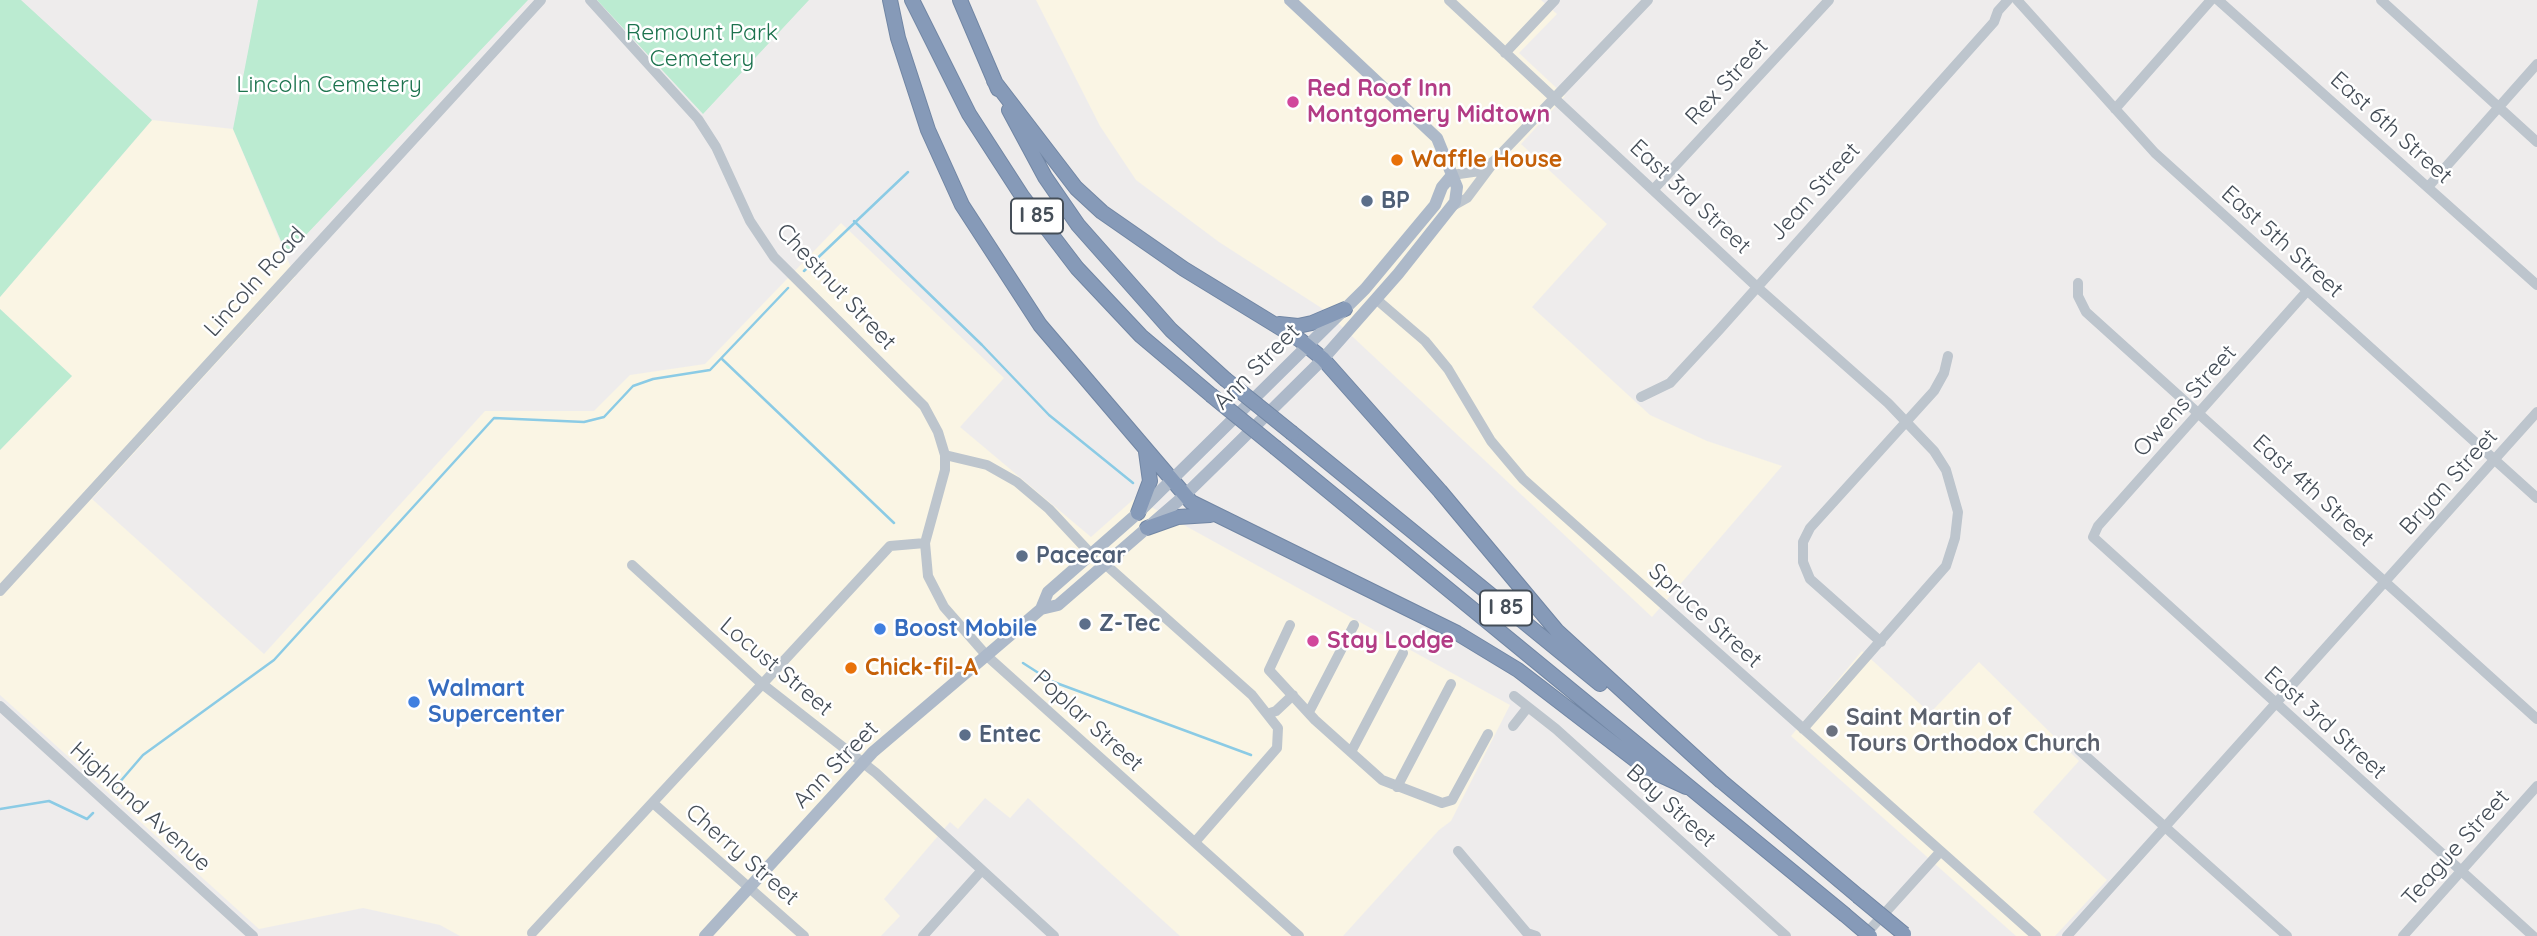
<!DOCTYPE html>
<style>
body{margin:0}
canvas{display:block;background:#eeecec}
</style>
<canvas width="2537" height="936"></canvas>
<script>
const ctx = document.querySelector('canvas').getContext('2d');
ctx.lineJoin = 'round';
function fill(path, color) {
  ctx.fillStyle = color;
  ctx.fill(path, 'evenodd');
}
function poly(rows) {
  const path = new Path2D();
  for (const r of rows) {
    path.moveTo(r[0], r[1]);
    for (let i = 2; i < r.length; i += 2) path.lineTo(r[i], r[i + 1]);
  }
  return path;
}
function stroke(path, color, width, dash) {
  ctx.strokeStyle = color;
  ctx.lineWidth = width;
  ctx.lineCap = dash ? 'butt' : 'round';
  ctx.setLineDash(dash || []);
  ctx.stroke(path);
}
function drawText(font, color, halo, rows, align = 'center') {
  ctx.font = font + ' Quicksand,sans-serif';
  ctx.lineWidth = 5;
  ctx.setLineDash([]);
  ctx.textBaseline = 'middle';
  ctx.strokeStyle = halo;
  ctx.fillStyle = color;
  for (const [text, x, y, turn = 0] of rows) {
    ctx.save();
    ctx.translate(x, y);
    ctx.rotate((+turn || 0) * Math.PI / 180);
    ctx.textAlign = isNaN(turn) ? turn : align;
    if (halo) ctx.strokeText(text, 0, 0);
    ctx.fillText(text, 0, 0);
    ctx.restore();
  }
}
const commercial = poly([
 [1036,0,1541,0,1557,14,1519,53,1565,96,1521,144,1607,224,1532,307,1650,415,1707,441,1782,466,1652,617,1323,309,1219,242,1136,180,1100,126],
 [152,120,233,129,295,277,92,499,264,654,485,411,594,411,630,375,705,364,841,223,1004,378,960,427,1091,537,1135,498,1510,705,1451,821,1439,830,1343,936,1180,936,1028,798,1010,818,985,798,958,829,950,822,884,899,900,916,881,936,460,936,440,925,363,908,259,929,0,695,0,450,72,376,0,309,0,297],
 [1862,651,1930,713,1979,662,2079,761,2033,812,2107,880,2055,936,2016,936,1791,736]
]);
const green = poly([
 [0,0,21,0,152,120,0,297],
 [258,0,528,0,287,255,233,129],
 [597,0,809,0,703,114],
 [0,309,72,376,0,450]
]);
const stream = poly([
 [854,221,982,345,1049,415,1133,483],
 [804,271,908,172],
 [722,359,894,523],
 [1023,663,1051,681,1251,755],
 [112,791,143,755,274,660,494,418,584,422,604,417,633,386,653,379,710,370,788,288],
 [0,809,49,801,87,819,93,813]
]);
const minor = poly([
 [590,0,698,119,716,147,750,221,774,257,924,406,938,432,945,455,945,470,925,543,928,576,944,607,987,656,1299,936],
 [1449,0,1757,287,1888,403,1934,451,1946,470,1958,512,1955,538,1946,566,1803,729],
 [2017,0,2155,153,2537,498],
 [2218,0,2537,285],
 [2381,0,2537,142],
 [1505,53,1555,0],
 [2115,109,2211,0],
 [1452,175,1480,171,1495,160,1648,0],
 [2428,187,2537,64],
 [1653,190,1829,0],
 [1451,207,1467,198,1491,166],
 [2078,283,2078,296,2086,312,2537,719],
 [2307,291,2098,526,2093,537,2533,936],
 [1376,299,1425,341,1448,369,1491,441,1523,479,2036,936],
 [1641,397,1670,383,1719,330,1994,22,1998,11,2008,0],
 [945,455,987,465,1017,482,1049,509,1091,554],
 [1105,564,1252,695,1278,728,1277,748,1195,842],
 [632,565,761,683,876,773,1054,936],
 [0,591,541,0],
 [1290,625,1269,670,1315,720,1382,780,1442,803,1452,800,1488,734],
 [1881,642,1810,579,1803,562,1803,542,1810,528,1934,391,1944,373,1948,356],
 [1514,696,1556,729,1786,936],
 [0,706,253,936],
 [1309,712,1354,625],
 [1267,714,1276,711,1293,695],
 [1513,726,1528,707],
 [2079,750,2287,936],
 [1351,752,1403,653],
 [1397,787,1451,684],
 [653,803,804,936],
 [1458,851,1527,933,1536,936],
 [532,933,890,546,925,543],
 [923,936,982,870],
 [1864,936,1940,852],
 [2067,936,2537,412],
 [2403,936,2537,786]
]);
const major = poly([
 [1041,609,1048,592,1138,513,1365,289,1435,205,1442,187,1452,175],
 [705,936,873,752,1041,609,1058,605,1185,495,1232,449,1323,359,1398,274,1455,202,1457,187,1437,138,1290,0]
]);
const highway = poly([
 [890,0,898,38,928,130,962,205,1040,325,1191,502,1457,633,1518,670,1647,769,1686,787],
 [912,0,969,114,1022,196,1077,268,1141,336,1211,395],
 [960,0,998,89],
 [994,81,1076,188,1102,212,1184,269,1300,340,1323,359,1440,491,1557,631,1721,781],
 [1009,110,1045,177,1078,225,1171,330,1225,379],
 [1279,324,1298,326,1312,323,1345,309],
 [1292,433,1600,684],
 [1276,448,1844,914],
 [1138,513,1150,481,1146,452],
 [1147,528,1178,517,1210,515],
 [1714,775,1858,896]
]);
const highwayBridge = poly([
 [1225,379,1292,433],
 [1211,395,1276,448],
 [1858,896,1904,934],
 [1844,914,1870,936]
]);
const markers = [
 [1293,102,7,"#d1479c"],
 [1397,160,7,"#e8710a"],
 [1367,201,7,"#5c6f8a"],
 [1022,556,7,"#5c6f8a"],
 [1085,624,7,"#5c6f8a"],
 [880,629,7,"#3f7fe0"],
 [1313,641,7,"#d1479c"],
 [851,668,7,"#e8710a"],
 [414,702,7,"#3f7fe0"],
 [1832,731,7,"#6b7280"],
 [965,735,7,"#5c6f8a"]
];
const shields = [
 [1037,216,52],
 [1506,608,52]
];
const shieldNames = [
 ["I 85",1037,216],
 ["I 85",1506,608]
];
const parkNames = [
 ["Remount Park",702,33],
 ["Cemetery",702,59],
 ["Lincoln Cemetery",329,85]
];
const streetNames = [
 ["Rex Street",1727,82,-47],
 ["East 6th Street",2391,128,42],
 ["Jean Street",1815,192,-48],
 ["East 3rd Street",1690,197,43],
 ["East 5th Street",2282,242,42],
 ["Lincoln Road",255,282,-48],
 ["Chestnut Street",836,287,47],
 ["Ann Street",1257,367,-45],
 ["Owens Street",2185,401,-48],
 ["Bryan Street",2449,482,-48],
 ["East 4th Street",2313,491,42],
 ["Spruce Street",1705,616,42],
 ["Locust Street",776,667,40],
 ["Poplar Street",1088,721,42],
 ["East 3rd Street",2325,723,42],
 ["Ann Street",836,765,-46],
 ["Bay Street",1671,806,42],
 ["Highland Avenue",140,807,42],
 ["Teague Street",2456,848,-48],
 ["Cherry Street",742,855,41]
];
const hotelNames = [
 ["Red Roof Inn",1307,89],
 ["Montgomery Midtown",1307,115],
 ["Stay Lodge",1327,641]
];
const foodNames = [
 ["Waffle House",1411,160],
 ["Chick-fil-A",865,668]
];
const serviceNames = [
 ["BP",1381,201],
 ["Pacecar",1036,556],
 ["Z-Tec",1099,624],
 ["Entec",979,735]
];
const shopNames = [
 ["Boost Mobile",894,629],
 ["Walmart",428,689],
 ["Supercenter",428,715]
];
const worshipNames = [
 ["Saint Martin of",1846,718],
 ["Tours Orthodox Church",1846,744]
];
fill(commercial, '#faf5e4');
fill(green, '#bbebd1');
stroke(stream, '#8bcbe5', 2.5);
stroke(highway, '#7186a4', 16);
stroke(minor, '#bdc5cd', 10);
stroke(major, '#adb9c9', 12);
stroke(highway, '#869ab8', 14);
stroke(highwayBridge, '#7186a4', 16, []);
stroke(highwayBridge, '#869ab8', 14);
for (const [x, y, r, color] of markers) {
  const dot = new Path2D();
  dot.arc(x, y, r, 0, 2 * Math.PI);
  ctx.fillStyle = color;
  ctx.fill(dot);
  stroke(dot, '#fff', 2.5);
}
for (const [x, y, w] of shields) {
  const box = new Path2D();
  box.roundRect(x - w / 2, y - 17.5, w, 35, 5);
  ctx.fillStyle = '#fff';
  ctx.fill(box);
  stroke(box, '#454e58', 2);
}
drawText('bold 21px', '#454e58', null, shieldNames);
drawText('23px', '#1c734e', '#fff', parkNames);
drawText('23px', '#454e58', '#fff', streetNames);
drawText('bold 23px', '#b23c85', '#fff', hotelNames, 'left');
drawText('bold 23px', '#c56008', '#fff', foodNames, 'left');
drawText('bold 23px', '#4e5e75', '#fff', serviceNames, 'left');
drawText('bold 23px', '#366cbe', '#fff', shopNames, 'left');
drawText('bold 23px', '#5b616d', '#fff', worshipNames, 'left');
</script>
